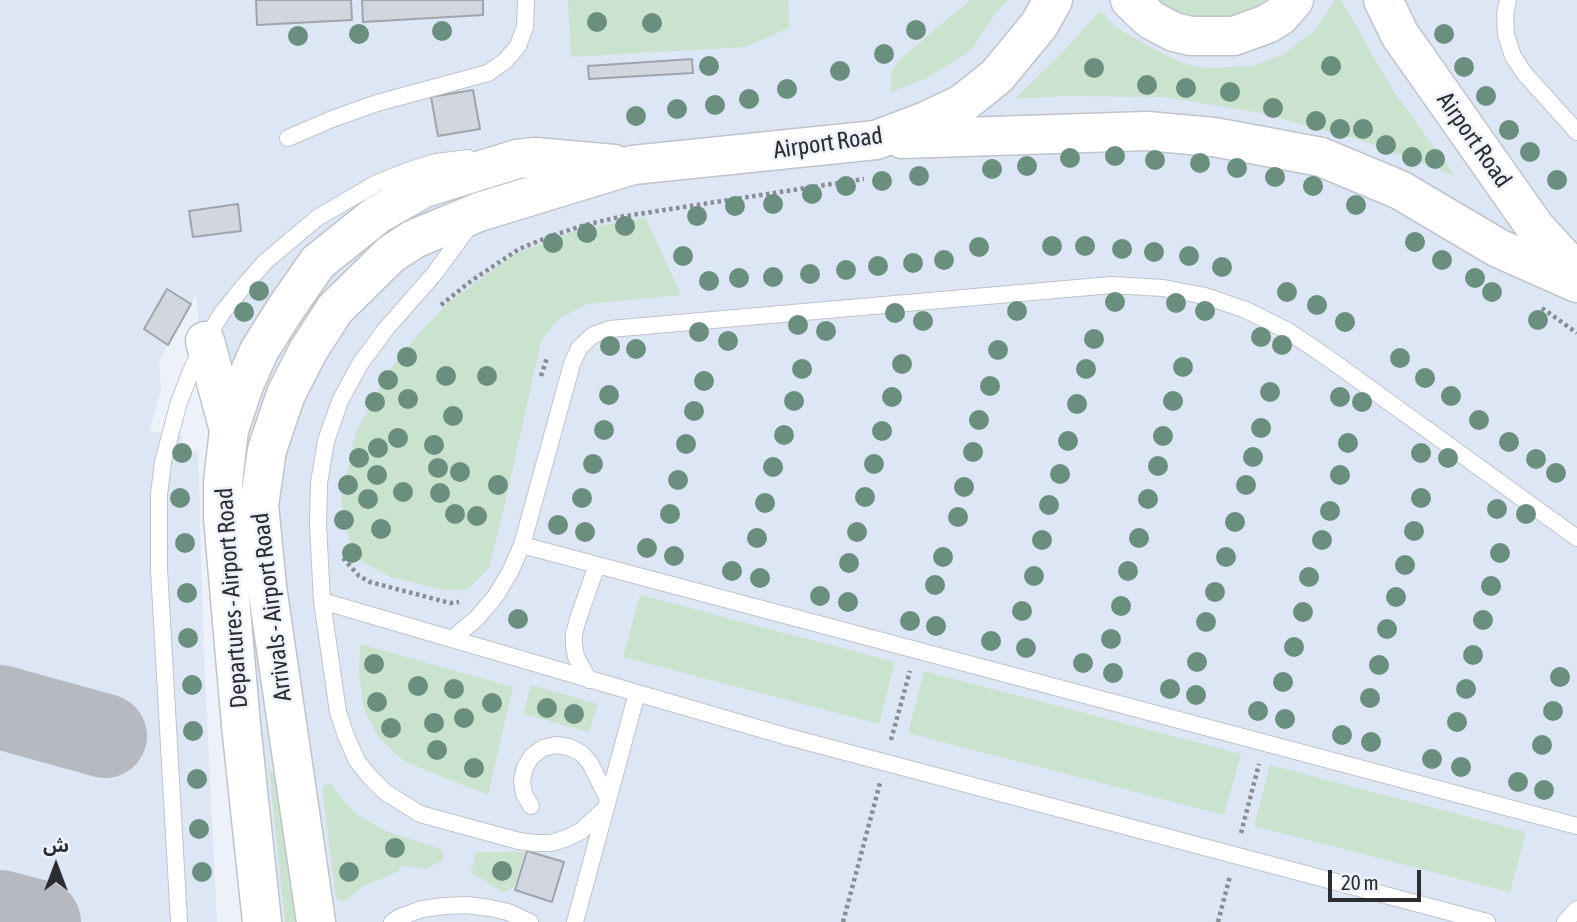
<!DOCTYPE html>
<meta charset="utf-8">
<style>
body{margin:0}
#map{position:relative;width:1577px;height:922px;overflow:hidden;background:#edf2fa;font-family:"Asap Condensed","Noto Sans Arabic",sans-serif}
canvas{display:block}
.north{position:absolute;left:21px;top:831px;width:70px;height:70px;-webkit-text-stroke:5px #edf2fa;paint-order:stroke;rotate:0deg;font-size:19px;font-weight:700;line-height:28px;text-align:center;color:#2b2d30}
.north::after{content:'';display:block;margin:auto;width:24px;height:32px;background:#2b2d30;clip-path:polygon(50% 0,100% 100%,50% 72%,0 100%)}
.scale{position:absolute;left:1328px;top:870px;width:93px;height:32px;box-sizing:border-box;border:4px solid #2b2d30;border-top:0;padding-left:9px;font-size:21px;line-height:24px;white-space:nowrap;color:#2b2d30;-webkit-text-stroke:5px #edf2fa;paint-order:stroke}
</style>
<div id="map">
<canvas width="1577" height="922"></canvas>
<div class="north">ش</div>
<div class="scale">20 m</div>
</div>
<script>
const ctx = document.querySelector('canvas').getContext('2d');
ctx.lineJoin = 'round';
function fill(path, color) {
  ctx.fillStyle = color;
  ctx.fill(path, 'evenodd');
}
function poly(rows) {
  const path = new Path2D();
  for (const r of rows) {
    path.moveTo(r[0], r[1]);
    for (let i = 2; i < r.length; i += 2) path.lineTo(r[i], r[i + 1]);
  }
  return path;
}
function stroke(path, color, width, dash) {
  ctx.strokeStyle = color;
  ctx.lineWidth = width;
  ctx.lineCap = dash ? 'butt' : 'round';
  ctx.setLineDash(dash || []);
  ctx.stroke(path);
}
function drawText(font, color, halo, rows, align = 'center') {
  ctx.font = font + ' "Asap Condensed",sans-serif';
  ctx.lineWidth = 5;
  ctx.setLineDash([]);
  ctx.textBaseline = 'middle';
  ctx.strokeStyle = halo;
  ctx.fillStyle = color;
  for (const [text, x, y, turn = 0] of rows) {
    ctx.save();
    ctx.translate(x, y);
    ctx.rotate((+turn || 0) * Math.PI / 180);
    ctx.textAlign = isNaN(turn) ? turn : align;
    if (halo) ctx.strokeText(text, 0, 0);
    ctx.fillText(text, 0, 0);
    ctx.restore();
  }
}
const built = poly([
 [0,0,1577,0,1577,922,255,922,196,295,159,361,161,391,149,431,182,436,181,450,198,451,204,657,217,922,0,922]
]);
const green = poly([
 [568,0,788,0,789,28,745,47,571,57],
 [970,0,1008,0,994,15,971,50,927,78,891,92,891,71,898,61],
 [1157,0,1265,0,1245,15,1201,18,1177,13],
 [1335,0,1341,0,1394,92,1455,176,1366,142,1261,113,1164,97,1064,96,1015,99,1064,51,1094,17,1101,11,1115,27,1153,49,1185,64,1206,68,1252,66,1282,55,1315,30],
 [645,217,681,295,587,304,560,318,541,341,505,503,489,568,467,590,442,590,391,577,353,557,341,501,356,432,392,367,422,330,447,304,515,254,572,232],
 [640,595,895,662,879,724,623,657],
 [360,644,513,687,488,795,405,762,379,738,364,710,359,674],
 [924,671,1241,754,1224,815,908,733],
 [531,685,598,704,589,732,523,714],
 [1270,765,1526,832,1510,892,1254,826],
 [269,769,275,775,296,922,285,922],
 [327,784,332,784,340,797,359,816,386,831,441,849,444,860,425,869,400,866,399,871,362,887,349,898,343,901,336,898,322,787],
 [476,852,525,852,514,887,503,892,471,872]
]);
const taxiway = poly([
 [0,707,105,736],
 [0,912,39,922]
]);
const building = poly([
 [256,0,351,0,352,20,257,25,256,0],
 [362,0,483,0,483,15,363,22,362,0],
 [692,59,693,73,589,79,588,66,692,59],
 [473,90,480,129,438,136,431,97,473,90],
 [238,204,241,231,193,237,189,211,238,204],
 [167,289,191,304,168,345,144,329,167,289],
 [527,851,564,862,552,902,515,890,527,851]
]);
const path = poly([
 [441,305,471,281,519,249,551,236,585,225,619,217,864,179],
 [1542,308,1577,333],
 [541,376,547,358],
 [343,558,359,576,370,582,450,603,459,602],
 [891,740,910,671],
 [1241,833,1259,764],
 [843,922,880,783],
 [1218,922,1230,876]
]);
const service = poly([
 [1508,0,1505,14,1506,35,1513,56,1524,73,1577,132],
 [288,138,332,119,377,103,488,73,505,61,518,46,525,27,526,0],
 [470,225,435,273,385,330,360,364,340,401,326,441,319,483,318,525,322,601,338,712,346,736,357,761,370,777,385,792,420,814,519,841,535,843,551,843,567,838,581,831,605,809],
 [1577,538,1328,358,1288,331,1246,310,1205,296,1163,288,1112,285,610,329,593,335,579,348,572,364,522,545,1577,826],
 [322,601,637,693],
 [453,638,476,619,495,597,510,572,522,545],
 [589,680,576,657,574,645,574,634,578,619,597,565],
 [531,806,524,794,522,781,525,767,532,756,543,748,556,745,569,747,581,753,590,763,608,799],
 [179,922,159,569,159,494,163,462,179,402,191,371,205,341,222,313,243,287,265,262,317,218,377,183,410,170,436,162,468,158],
 [392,922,400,917,422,909,444,906,467,905,490,908,508,912,530,922],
 [575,922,637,693,785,736,1487,922],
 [1565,922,1577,909]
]);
const primary = poly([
 [1130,0,1151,20,1174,32,1191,36,1234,36,1267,24,1280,16,1294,0],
 [1383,0,1400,35,1535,227,1577,273],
 [902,139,1147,131,1214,137,1321,157,1400,190,1498,248,1577,283],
 [205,341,229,430],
 [262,922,241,725,223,518,223,482,229,430,244,385,259,351,286,308,318,262,378,214,424,188,517,159,535,157,614,164],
 [316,922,267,587,259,505,267,450,286,394,308,351,335,309,391,254,414,239,479,212,633,165,876,140,926,121,962,104,997,76,1039,25,1053,0]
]);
const trees = [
 [597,22],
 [652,23],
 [916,30],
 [442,31],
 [359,34],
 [1444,34],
 [298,36],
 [884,54],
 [709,66],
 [1331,66],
 [1464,67],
 [1094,68],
 [840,71],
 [1147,85],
 [1186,88],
 [787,89],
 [1230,92],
 [1486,96],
 [749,99],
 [715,105],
 [1273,108],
 [677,109],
 [636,116],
 [1316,121],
 [1340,129],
 [1363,129],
 [1509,130],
 [1386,145],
 [1530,152],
 [1115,156],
 [1412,157],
 [1070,158],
 [1435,159],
 [1155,160],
 [1200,163],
 [1027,166],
 [1237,168],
 [992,169],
 [919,176],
 [1275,177],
 [1557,180],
 [882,181],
 [846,186],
 [1313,186],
 [812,194],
 [773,204],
 [1356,205],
 [735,206],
 [697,216],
 [625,226],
 [587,233],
 [1415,242],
 [553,243],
 [1052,246],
 [1085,246],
 [979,247],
 [1122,249],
 [1154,252],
 [683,256],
 [1189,256],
 [944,260],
 [1442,260],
 [913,263],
 [878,266],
 [1222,267],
 [846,270],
 [810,274],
 [773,277],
 [739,278],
 [1475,278],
 [709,281],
 [259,291],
 [1287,292],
 [1492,292],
 [1115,302],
 [1176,303],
 [1317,305],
 [1017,311],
 [1205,311],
 [244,312],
 [895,313],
 [1538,320],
 [923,321],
 [1345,322],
 [798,325],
 [826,331],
 [699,332],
 [1261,337],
 [1094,339],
 [728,341],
 [1282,345],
 [610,346],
 [636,349],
 [998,350],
 [407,357],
 [1400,358],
 [902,364],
 [1183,367],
 [802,369],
 [1086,369],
 [446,376],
 [487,376],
 [1425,378],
 [388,380],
 [704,381],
 [990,386],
 [1270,392],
 [609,395],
 [1451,396],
 [892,397],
 [1340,397],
 [408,399],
 [794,401],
 [1173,401],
 [375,402],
 [1362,402],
 [1077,404],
 [694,411],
 [453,416],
 [979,420],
 [1479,420],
 [1261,428],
 [604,430],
 [882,431],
 [784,435],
 [1163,436],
 [398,438],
 [1068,441],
 [1509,442],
 [1348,443],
 [686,444],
 [434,445],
 [378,448],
 [973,452],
 [182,453],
 [1421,453],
 [1253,457],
 [359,458],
 [1448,458],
 [1536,459],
 [593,464],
 [874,464],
 [1158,466],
 [773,467],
 [438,468],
 [460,472],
 [1556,473],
 [1060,474],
 [377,475],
 [1340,475],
 [678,480],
 [348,485],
 [498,485],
 [1246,485],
 [964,487],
 [403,492],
 [440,493],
 [865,497],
 [180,498],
 [582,498],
 [1421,498],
 [368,499],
 [1148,499],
 [765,503],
 [1049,505],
 [1497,509],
 [1330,511],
 [455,514],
 [670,514],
 [1526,514],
 [477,516],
 [958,517],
 [344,520],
 [1235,522],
 [558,525],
 [381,529],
 [1414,531],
 [585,532],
 [857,532],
 [757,538],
 [1139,538],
 [1042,540],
 [1322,540],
 [185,543],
 [647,548],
 [352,553],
 [1500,553],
 [674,556],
 [943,557],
 [1226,557],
 [849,563],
 [1405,565],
 [732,571],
 [1128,571],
 [1034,576],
 [1309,577],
 [760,578],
 [935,585],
 [1491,586],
 [1215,592],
 [187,593],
 [820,596],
 [1396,597],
 [848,602],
 [1121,606],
 [1022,611],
 [1303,612],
 [518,619],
 [1483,620],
 [910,621],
 [1206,622],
 [936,626],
 [1387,629],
 [188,638],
 [1111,639],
 [991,641],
 [1294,647],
 [1026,648],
 [1473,655],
 [1197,662],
 [1083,663],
 [374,664],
 [1379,665],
 [1113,673],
 [1560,677],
 [1283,682],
 [192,685],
 [418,686],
 [454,689],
 [1170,689],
 [1466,689],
 [1196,695],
 [1370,698],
 [377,702],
 [492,703],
 [547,708],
 [1258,711],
 [1553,711],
 [574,714],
 [464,718],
 [1285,719],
 [1457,722],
 [434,723],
 [391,728],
 [193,731],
 [1342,735],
 [1371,742],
 [1542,745],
 [437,750],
 [1432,759],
 [1461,767],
 [474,768],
 [197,779],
 [1518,782],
 [1544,790],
 [199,829],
 [395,848],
 [502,871],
 [202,872],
 [349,872]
];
const streetNames = [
 ["Airport Road",1474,140,55],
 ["Airport Road",828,143,-8],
 ["Departures - Airport Road",232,598,-94],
 ["Arrivals - Airport Road",272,607,-97]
];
fill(built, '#dde6f5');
fill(green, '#cae3ce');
stroke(taxiway, '#b6bac0', 84);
fill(building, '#d2d6df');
stroke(building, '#a0a4ac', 2);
stroke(service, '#bfc3cb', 18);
stroke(primary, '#bfc3cb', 41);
stroke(path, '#898d92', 4.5, [3.5, 3.5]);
stroke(service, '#fff', 16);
stroke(primary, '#fff', 38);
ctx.fillStyle = '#6b8f7e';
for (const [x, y] of trees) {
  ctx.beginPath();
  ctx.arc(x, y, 10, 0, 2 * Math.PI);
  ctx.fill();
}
drawText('24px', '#2b2d30', '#edf2fa', streetNames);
</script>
